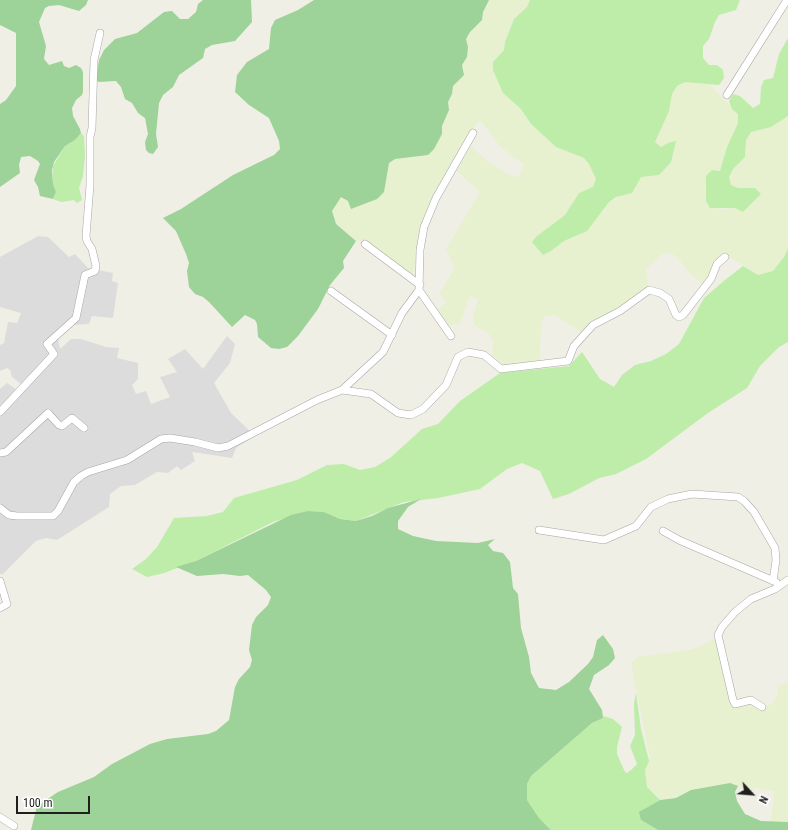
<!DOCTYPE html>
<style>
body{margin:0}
#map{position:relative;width:788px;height:830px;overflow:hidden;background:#f0efe5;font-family:"Roboto Condensed",sans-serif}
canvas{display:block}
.north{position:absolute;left:732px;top:774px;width:40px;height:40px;-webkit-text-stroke:3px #fff;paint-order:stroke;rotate:116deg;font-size:11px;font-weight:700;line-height:16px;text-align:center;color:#1f1f1f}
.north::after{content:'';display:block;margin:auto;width:14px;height:18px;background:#1f1f1f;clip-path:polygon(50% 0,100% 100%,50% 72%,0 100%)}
.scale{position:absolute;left:16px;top:796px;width:74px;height:18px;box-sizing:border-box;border:2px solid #1f1f1f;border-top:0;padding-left:5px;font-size:12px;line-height:14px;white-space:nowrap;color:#1f1f1f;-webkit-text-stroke:3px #fff;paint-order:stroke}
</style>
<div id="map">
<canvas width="788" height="830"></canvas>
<div class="north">N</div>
<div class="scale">100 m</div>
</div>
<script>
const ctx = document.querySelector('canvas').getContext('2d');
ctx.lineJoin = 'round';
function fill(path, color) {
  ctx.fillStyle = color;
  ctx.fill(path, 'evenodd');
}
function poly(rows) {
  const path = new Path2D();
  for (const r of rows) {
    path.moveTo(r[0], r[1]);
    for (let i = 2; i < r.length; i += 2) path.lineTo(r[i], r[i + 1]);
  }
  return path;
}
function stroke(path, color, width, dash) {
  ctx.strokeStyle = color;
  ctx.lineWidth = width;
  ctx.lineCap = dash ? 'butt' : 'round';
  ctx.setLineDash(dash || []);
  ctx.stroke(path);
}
const residential = poly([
 [38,236,48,237,69,257,75,254,88,268,113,273,112,281,118,283,113,318,92,316,89,324,73,325,58,339,60,349,71,339,81,339,106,347,119,348,117,358,138,363,138,379,132,385,136,394,146,391,151,404,170,397,160,377,177,372,168,359,185,349,203,369,227,336,235,344,230,363,214,383,231,413,255,436,236,448,232,458,192,452,195,461,181,470,177,466,168,473,157,472,135,485,121,486,110,494,109,507,57,540,46,538,36,541,3,574,0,574,0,389,7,383,17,390,21,384,12,377,10,370,7,368,0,371,0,345,4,343,8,322,17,323,21,313,0,307,0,257]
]);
const farmland = poly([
 [489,0,530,0,527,7,514,19,505,42,504,50,493,62,494,70,503,93,521,109,531,124,549,141,556,147,584,158,589,164,596,179,593,187,579,193,565,215,537,236,551,251,564,241,580,235,603,211,609,202,624,195,641,177,659,175,668,143,661,147,655,142,671,103,672,94,677,86,685,82,693,82,710,85,738,114,738,123,727,147,723,164,720,171,712,170,705,184,706,201,719,209,735,208,743,211,761,194,755,188,738,188,731,185,729,177,733,169,745,157,746,140,751,132,771,127,788,116,788,248,784,257,773,271,758,275,727,255,716,260,708,279,703,284,689,273,678,258,671,253,661,255,646,270,648,288,581,332,554,315,545,316,541,324,540,361,503,365,492,355,493,340,488,333,474,325,473,317,478,300,470,296,460,323,448,326,438,309,446,302,439,293,453,272,453,264,446,249,480,192,457,171,471,146,487,161,511,176,519,177,524,164,512,156,499,145,481,121,477,122,432,202,422,223,413,276,364,240,356,241,336,224,332,211,341,197,348,201,385,184,386,171,389,163,395,159,428,155,442,134,442,126,449,110,448,102,452,94,453,86,464,74,462,65,467,57,468,47,466,39,470,32,482,20,483,12],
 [716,638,732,701,736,708,750,702,766,707,774,702,778,693,778,686,788,682,788,822,769,822,772,813,774,791,757,788,747,790,730,783,691,790,676,798,660,800,647,787,645,770,650,758,631,664,637,657,689,650,702,646]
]);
const grass = poly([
 [530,0,740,0,736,10,719,15,715,22,709,39,703,46,703,58,709,65,717,65,723,70,724,78,719,85,685,82,677,86,672,94,669,111,655,142,661,147,668,143,676,141,671,162,659,175,641,177,632,193,616,197,609,202,587,231,564,241,551,251,543,255,532,242,537,236,565,215,579,193,593,187,596,179,589,164,584,158,556,147,531,124,521,109,503,93,493,70,493,62,504,50,505,42,514,19,527,7],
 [788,38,788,116,771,127,751,132,746,140,745,157,733,169,729,177,731,185,738,188,755,188,761,194,743,212,735,208,710,208,706,201,706,176,712,170,720,171,727,147,738,123,738,114,732,109,729,101,733,94,740,96,753,108,760,104,761,87,764,80,773,78,779,54],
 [81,133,84,136,85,156,83,176,79,188,82,200,77,203,74,200,62,202,55,200,53,199,56,192,53,184,53,166,65,146,75,140],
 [788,248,788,342,779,347,760,366,747,388,708,413,646,459,616,474,599,478,569,494,553,499,540,471,522,463,507,469,480,489,438,498,404,502,356,521,340,519,324,512,308,511,273,522,196,561,164,573,147,577,132,569,146,559,157,547,174,518,207,516,223,512,234,498,297,480,327,465,344,464,360,470,375,467,390,458,422,429,438,424,460,401,500,373,569,366,582,352,600,379,614,387,622,375,635,365,651,361,666,354,679,344,704,298,725,280,743,266,758,275,773,271,784,257],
 [636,693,641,729,649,761,645,770,647,787,660,800,646,808,641,820,658,830,551,830,539,818,527,800,527,784,531,776,592,723,603,718,603,716,613,719,622,727,617,747,617,754,625,772,627,773,631,770,637,764,630,746,635,735,634,703]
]);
const forest = poly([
 [0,0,88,0,86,5,79,11,59,5,49,6,45,8,39,22,46,46,44,59,49,65,62,61,64,66,69,68,76,65,81,68,83,72,83,91,82,95,76,100,72,108,73,116,80,129,81,133,75,140,65,146,54,162,52,170,53,184,56,192,53,199,40,196,38,187,34,180,40,164,38,161,30,156,21,157,19,165,20,173,0,187,0,104,6,100,16,86,16,33,0,25],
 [203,0,251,0,252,22,235,41,212,45,205,49,203,58,179,75,173,87,163,95,159,103,156,134,158,147,153,154,149,153,146,150,145,142,148,134,145,118,138,113,132,103,125,99,121,87,116,81,99,82,96,80,99,60,104,50,115,39,137,33,164,12,172,11,180,19,188,19,196,12,198,4],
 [314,0,489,0,483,12,482,20,470,32,466,39,468,47,467,57,462,65,464,75,453,86,452,94,448,102,449,110,442,126,442,134,434,149,428,155,395,159,389,163,384,192,377,199,351,209,348,201,341,197,332,211,336,224,356,241,343,261,344,268,330,285,318,309,298,336,287,347,279,349,271,348,258,337,257,324,255,320,245,315,232,327,209,302,203,297,195,294,189,287,187,271,189,263,186,254,176,231,163,218,181,209,233,175,274,155,280,149,279,141,269,118,249,105,235,92,237,75,247,62,269,49,271,28,275,20,298,10],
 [421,499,408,507,398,521,398,529,413,536,436,541,478,543,495,539,488,545,493,551,503,553,510,562,513,588,518,594,521,628,529,657,531,673,539,688,556,690,569,682,588,664,593,657,597,640,603,635,613,649,615,658,609,665,594,675,589,689,602,710,603,718,592,723,546,763,531,776,527,784,527,800,539,818,551,830,31,830,37,806,58,792,94,777,112,764,150,744,167,739,208,734,216,731,229,720,235,687,239,679,250,667,252,660,249,650,252,625,256,617,268,605,271,597,266,590,248,575,240,576,223,574,197,576,176,567,196,561,291,515,308,511,324,512,340,519,356,521,372,516,388,508],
 [730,783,738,786,735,792,737,801,745,814,761,821,788,822,788,830,658,830,641,820,639,812,660,800,676,798,691,790]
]);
const minor = poly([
 [727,95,787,0],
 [365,244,420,285],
 [419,290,451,336],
 [331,291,392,335],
 [342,390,383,352,402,313,419,290,420,250,424,227,436,198,473,133],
 [0,412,54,354,47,344,76,318,85,275,95,271,96,266,92,249,87,241,86,236,90,185,90,137,92,128,94,60,100,33],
 [0,453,6,452,48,413,59,425,62,426,72,418,84,428],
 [0,508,9,515,17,516,53,516,58,511,74,482,81,476,88,472,127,460,161,439,170,438,195,442,218,448,228,446,317,400,342,390,371,394,398,413,411,415,423,409,446,385,458,357,468,352,484,355,501,369,568,361,574,346,593,325,620,311,649,290,660,293,669,299,676,315,679,317,683,315,711,279,717,264,725,257],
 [539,530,604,540,636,526,651,507,668,499,692,494,738,497,744,501,754,512,775,548,776,560,773,581],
 [663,531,679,540,776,582],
 [0,581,7,604,0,608],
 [762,707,751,700,735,704,733,700,718,635,722,627,735,612,751,599,775,589,788,580],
 [0,817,14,826]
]);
fill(residential, '#dddcdc');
fill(farmland, '#e7f0cf');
fill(grass, '#bdeda9');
fill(forest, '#9dd298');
stroke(minor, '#a6a6a6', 8);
stroke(minor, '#fff', 7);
</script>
